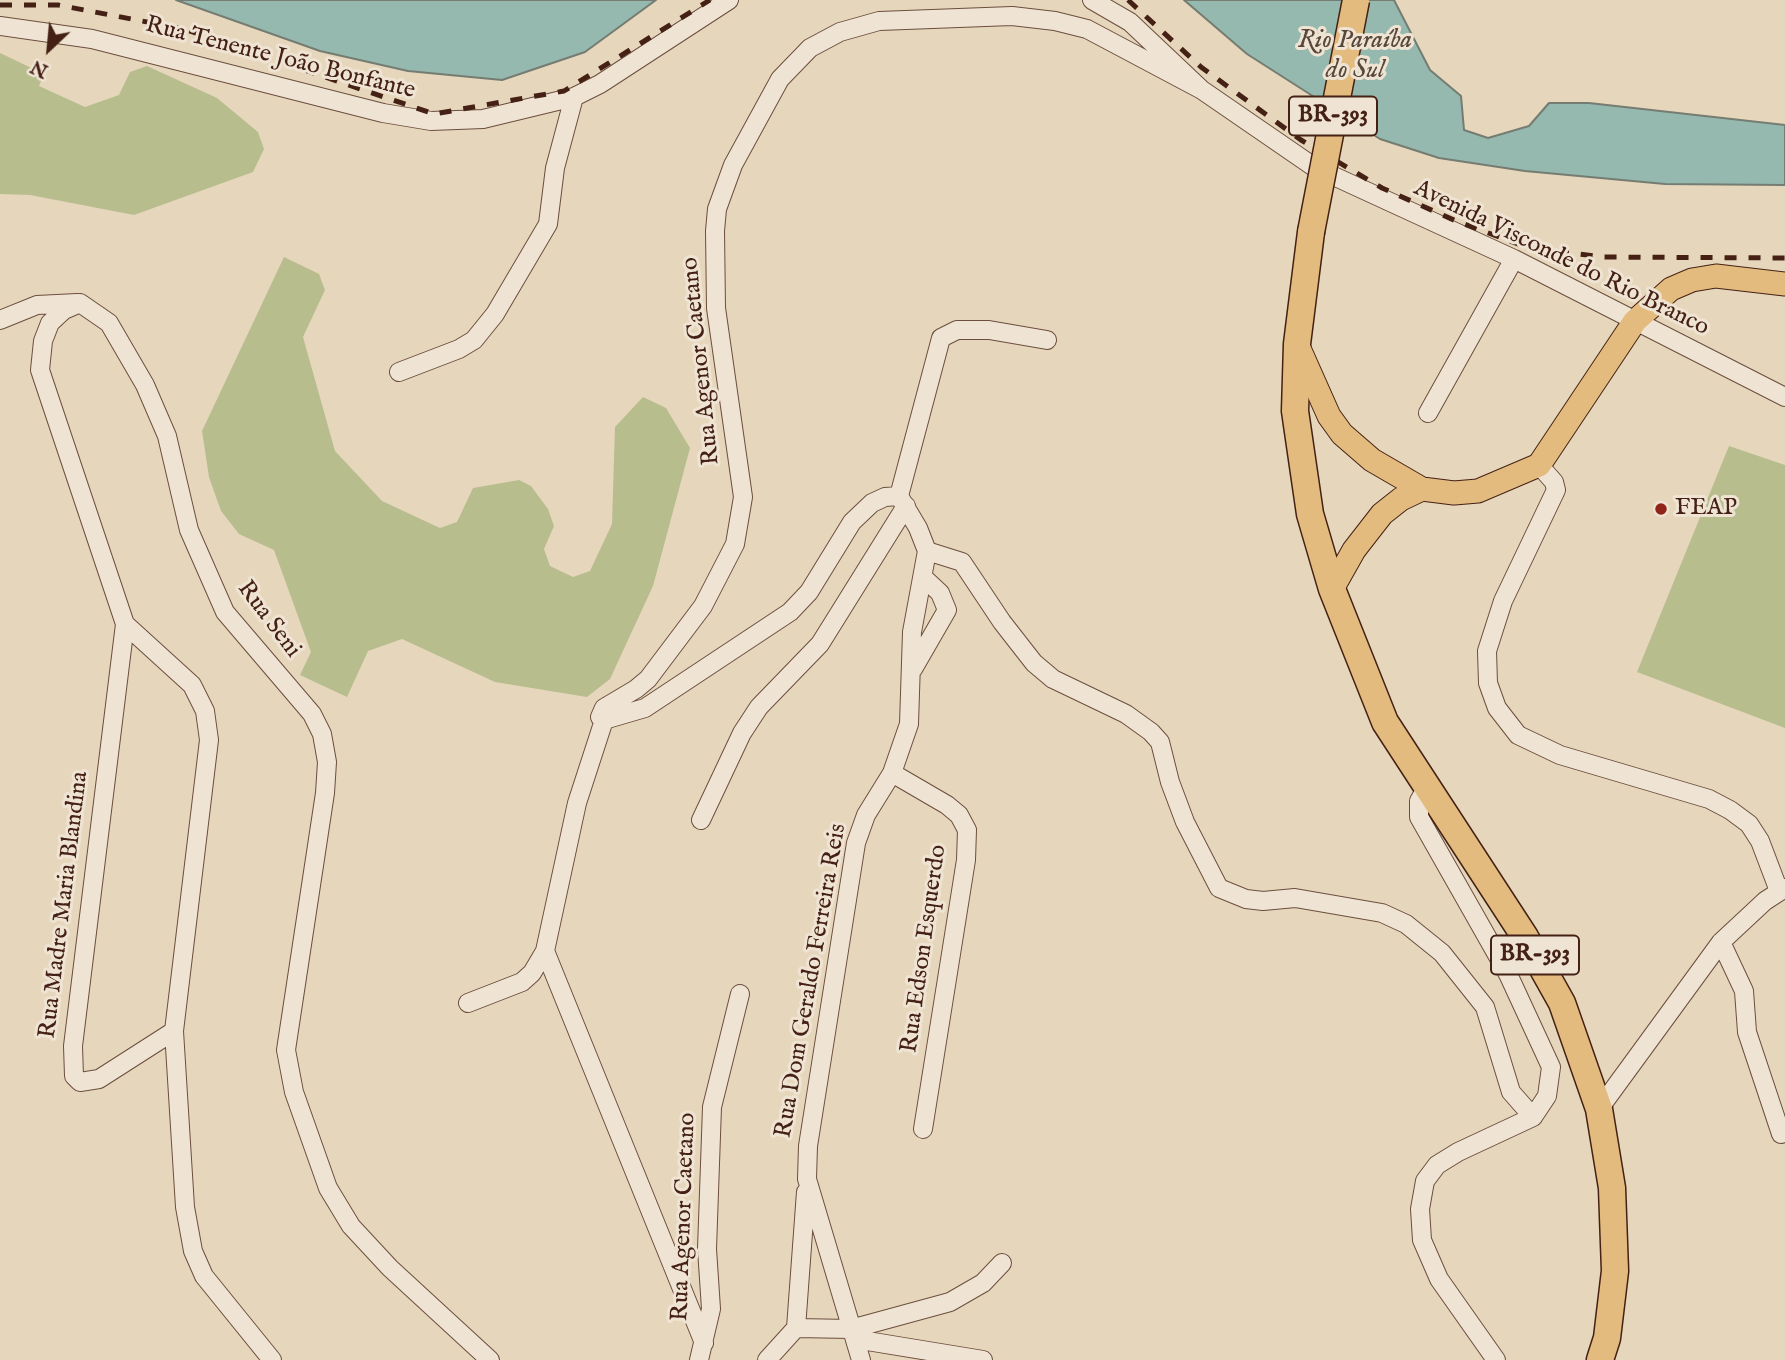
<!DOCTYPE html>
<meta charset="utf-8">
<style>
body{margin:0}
#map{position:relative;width:1785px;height:1360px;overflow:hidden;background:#e6d6bc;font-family:"IM FELL English",serif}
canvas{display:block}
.north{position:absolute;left:14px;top:14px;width:70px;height:70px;-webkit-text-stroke:5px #efe4d3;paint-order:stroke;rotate:206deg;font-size:19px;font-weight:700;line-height:28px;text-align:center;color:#442114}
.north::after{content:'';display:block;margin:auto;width:24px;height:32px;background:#442114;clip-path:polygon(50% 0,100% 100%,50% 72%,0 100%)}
</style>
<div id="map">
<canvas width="1785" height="1360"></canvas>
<div class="north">N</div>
</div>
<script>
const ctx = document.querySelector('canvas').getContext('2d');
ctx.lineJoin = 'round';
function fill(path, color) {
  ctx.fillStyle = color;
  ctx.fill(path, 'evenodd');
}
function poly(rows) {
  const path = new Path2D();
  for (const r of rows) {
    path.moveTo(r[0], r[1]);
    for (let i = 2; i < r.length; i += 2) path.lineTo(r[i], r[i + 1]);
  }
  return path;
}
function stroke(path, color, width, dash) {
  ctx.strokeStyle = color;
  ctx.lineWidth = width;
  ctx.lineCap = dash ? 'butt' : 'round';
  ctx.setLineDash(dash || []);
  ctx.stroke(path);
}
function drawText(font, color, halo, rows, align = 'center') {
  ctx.font = font + ' "IM FELL English",serif';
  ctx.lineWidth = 6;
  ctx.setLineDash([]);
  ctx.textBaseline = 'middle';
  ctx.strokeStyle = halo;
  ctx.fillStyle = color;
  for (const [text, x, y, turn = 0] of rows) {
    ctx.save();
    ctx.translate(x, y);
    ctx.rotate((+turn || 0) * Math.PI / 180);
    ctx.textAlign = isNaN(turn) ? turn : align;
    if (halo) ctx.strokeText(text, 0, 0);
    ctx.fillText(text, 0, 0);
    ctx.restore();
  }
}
const green = poly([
 [0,53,44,74,39,86,85,107,119,95,130,72,147,66,217,98,258,132,264,149,253,172,134,215,30,195,0,194],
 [284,257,319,274,325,290,303,337,335,451,382,501,440,528,457,522,473,488,519,480,531,486,548,509,554,526,544,549,550,566,573,577,590,571,612,524,615,427,643,397,666,408,690,448,653,586,610,679,587,697,495,682,402,639,368,651,347,697,300,675,311,652,274,550,239,534,221,511,209,477,202,431],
 [1729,446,1785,465,1785,728,1637,672]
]);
const water = poly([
 [176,0,656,0,585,52,502,80,408,71,320,51,176,0],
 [1184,0,1394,0,1430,70,1461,96,1464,130,1488,138,1529,126,1549,103,1589,103,1785,125,1785,185,1665,184,1525,171,1439,158,1380,139,1247,54,1184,0]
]);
const minor = poly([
 [1092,0,1130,22,1202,90,1314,167,1514,259,1785,397],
 [0,26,92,39,383,113,431,121,483,119,574,97,600,84,729,0],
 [80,303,109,323,145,385,167,436,189,530,225,612,312,714,322,734,327,762,325,793,286,1050,294,1092,328,1188,351,1226,390,1268,490,1360],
 [80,303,64,310,50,323,43,341,40,370,125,624,73,1046,74,1076,80,1082,99,1079,174,1031],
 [0,320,37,305,77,303],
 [399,372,459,349,474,340,495,314,548,224,555,168,574,97],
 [1428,413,1514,259],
 [1539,465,1554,482,1556,490,1503,601,1487,651,1488,683,1497,708,1518,735,1560,755,1709,799,1730,810,1749,824,1760,841,1779,891],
 [899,496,885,497,872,503,852,522,809,592,790,612,645,708,604,720,600,717,604,708,636,689,648,679,703,606,735,544,743,497,716,308,715,231,717,209,733,165,780,79,810,48,840,32,879,21,1012,16,1055,21,1087,29,1202,90],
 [899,496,941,338,957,330,989,330,1047,340],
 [927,551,962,562,1002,622,1034,663,1053,679,1126,714,1151,732,1160,742,1170,782,1185,822,1219,888,1246,899,1263,901,1295,898,1382,913,1406,924,1442,953,1485,1007,1511,1092,1533,1117],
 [125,624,192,685,205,711,209,740,174,1031,185,1207,193,1251,204,1276,272,1360],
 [913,669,947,610,940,593,924,578],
 [892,773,947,805,959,815,967,830,966,860,923,1129],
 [1427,787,1419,801,1419,817,1508,974,1551,1067,1547,1096,1533,1117,1458,1152,1437,1165,1425,1181,1420,1209,1422,1240,1439,1279,1496,1360],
 [701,820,742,733,759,707,820,644,906,506],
 [1721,942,1744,991,1747,1032,1781,1134],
 [545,951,704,1343],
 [468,1003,522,982,532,973,545,951,577,803,604,720],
 [1599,1109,1721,942,1765,901,1785,888],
 [796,1328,806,1192],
 [855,1339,983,1360],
 [699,1360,711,1309,707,1249,712,1107,740,994],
 [767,1360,796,1328,851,1329,950,1302,983,1283,1002,1263],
 [861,1360,807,1179,808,1146,856,843,866,815,892,773,909,724,912,632,927,551,918,528,899,496]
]);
const major = poly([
 [1297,344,1329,416,1342,434,1372,460,1422,489,1454,493,1478,491,1539,465,1635,321,1671,289,1692,280,1716,276,1785,284],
 [1332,589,1354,550,1382,514,1401,499,1422,489]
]);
const highway = poly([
 [1311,232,1297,344,1295,411,1310,514,1332,589,1385,722,1525,937,1562,1003,1599,1109,1612,1188,1615,1271,1607,1338,1600,1360]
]);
const rail = poly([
 [1128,0,1201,67,1301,140,1382,188,1456,221,1529,248,1604,257,1785,258],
 [0,5,58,5,184,29,434,114,564,91,710,0]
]);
const highwayBridge = poly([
 [1311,232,1356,0]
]);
const markers = [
 [1661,509,7,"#8f2418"]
];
const shields = [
 [1333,116,88],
 [1535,955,88]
];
const shieldNames = [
 ["BR-393",1333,116],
 ["BR-393",1535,955]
];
const streetNames = [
 ["Rua Tenente João Bonfante",280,59,14],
 ["Avenida Visconde do Rio Branco",1561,259,26],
 ["Rua Agenor Caetano",702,361,-96],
 ["Rua Seni",268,620,53],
 ["Rua Madre Maria Blandina",65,905,-83],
 ["Rua Edson Esquerdo",925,949,-82],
 ["Rua Dom Geraldo Ferreira Reis",812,981,-80],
 ["Rua Agenor Caetano",685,1217,-88]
];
const poiNames = [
 ["FEAP",1675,509]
];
const waterNames = [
 ["Rio Paraíba",1355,42],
 ["do Sul",1355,72]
];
fill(green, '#b8bd8e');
fill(water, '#96b9af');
stroke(water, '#757c71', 2);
stroke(minor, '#6c4e3e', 20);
stroke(major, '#442114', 25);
stroke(highway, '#442114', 29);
stroke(minor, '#efe4d3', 18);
stroke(major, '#e3bb7e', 23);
stroke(highway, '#e3bb7e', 26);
stroke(rail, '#442114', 5, [12, 12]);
stroke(highwayBridge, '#442114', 29, []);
stroke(highwayBridge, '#e3bb7e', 26);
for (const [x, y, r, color] of markers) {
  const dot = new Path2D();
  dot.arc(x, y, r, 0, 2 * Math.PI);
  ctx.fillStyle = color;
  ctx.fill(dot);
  stroke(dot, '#efe4d3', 2.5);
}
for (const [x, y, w] of shields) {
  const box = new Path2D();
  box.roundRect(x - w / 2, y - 19.5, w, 39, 5);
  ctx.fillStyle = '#efe4d3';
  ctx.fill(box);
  stroke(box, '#442114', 2);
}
drawText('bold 23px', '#442114', null, shieldNames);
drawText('24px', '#442114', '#efe4d3', streetNames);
drawText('24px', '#442114', '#efe4d3', poiNames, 'left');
drawText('italic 26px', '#58473b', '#efe4d3', waterNames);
</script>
